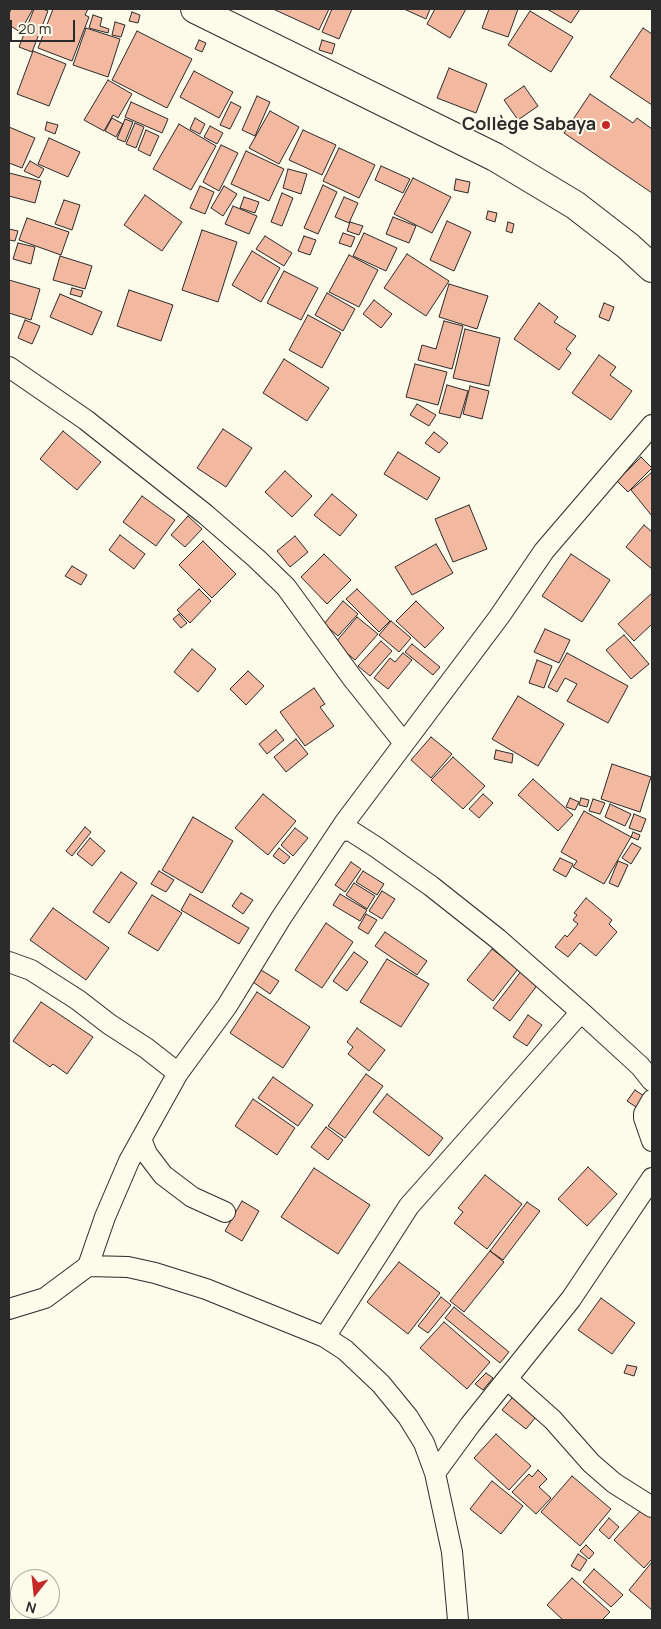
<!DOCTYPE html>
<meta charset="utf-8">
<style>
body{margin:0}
#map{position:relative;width:661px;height:1629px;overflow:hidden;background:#fdfbea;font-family:Manrope,sans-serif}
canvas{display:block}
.frame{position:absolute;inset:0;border:10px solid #2b2b2b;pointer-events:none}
.north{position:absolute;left:10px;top:1569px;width:50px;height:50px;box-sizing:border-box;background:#fdfbea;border:1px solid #a9a89e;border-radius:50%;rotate:196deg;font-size:14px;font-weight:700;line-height:20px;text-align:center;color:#2b2b2b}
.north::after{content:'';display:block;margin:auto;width:18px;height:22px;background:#c62828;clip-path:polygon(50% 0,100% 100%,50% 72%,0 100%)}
.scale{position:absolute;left:10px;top:20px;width:65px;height:22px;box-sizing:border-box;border:2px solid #2b2b2b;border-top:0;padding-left:6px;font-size:15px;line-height:18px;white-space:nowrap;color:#2b2b2b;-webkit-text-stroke:4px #fdfbea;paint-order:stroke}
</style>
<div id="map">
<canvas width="661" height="1629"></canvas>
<div class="frame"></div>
<div class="north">N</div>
<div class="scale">20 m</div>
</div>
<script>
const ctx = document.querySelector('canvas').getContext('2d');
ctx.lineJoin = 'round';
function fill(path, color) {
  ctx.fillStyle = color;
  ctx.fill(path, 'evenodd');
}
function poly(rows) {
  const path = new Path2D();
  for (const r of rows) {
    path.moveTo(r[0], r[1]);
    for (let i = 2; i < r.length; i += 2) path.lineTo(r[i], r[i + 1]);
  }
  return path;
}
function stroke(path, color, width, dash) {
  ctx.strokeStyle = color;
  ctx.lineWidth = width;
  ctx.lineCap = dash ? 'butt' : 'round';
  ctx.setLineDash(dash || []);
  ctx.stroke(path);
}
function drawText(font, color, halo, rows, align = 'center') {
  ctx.font = font + ' Manrope,sans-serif';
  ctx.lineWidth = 4;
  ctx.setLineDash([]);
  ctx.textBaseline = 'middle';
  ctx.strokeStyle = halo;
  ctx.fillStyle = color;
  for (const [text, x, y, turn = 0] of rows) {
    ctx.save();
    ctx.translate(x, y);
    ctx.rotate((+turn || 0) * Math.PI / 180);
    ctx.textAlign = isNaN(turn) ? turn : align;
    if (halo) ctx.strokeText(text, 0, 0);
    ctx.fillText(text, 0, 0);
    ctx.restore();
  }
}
const building = poly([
 [11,9,33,9,20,32,9,25,9,14,11,9],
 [34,9,43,9,48,11,32,52,19,47,34,9],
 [53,9,88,9,85,15,89,17,72,61,38,48,53,9],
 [273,9,329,9,319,30,273,9],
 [332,9,352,9,339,39,322,32,332,9],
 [404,9,430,9,426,19,404,9],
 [435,9,466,9,450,38,427,24,435,9],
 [489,9,518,9,508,37,482,28,489,9],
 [547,9,580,9,571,23,547,9],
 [530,11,573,37,551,72,508,45,530,11],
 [132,12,140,15,138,23,129,21,132,12],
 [93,15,102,18,100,26,109,29,108,33,89,28,93,15],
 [115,22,125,25,121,37,112,35,115,22],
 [86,28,120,39,108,77,73,65,86,28],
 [643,28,652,34,652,105,610,77,643,28],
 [137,31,192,59,167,108,112,80,137,31],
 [199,40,206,43,202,52,195,49,199,40],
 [322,40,335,44,332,54,319,50,322,40],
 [33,51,66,64,49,106,17,94,33,51],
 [449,68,487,84,476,113,437,98,449,68],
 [194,71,233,92,219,118,180,97,194,71],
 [108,80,132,94,118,118,113,115,104,131,84,120,108,80],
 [524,86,538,106,518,120,504,100,524,86],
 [590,94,633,123,637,118,652,129,652,193,564,133,590,94],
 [257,96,270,102,255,136,242,130,257,96],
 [131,102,168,119,162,133,125,117,131,102],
 [231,102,241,107,230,129,220,125,231,102],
 [270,111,299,127,279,164,249,148,270,111],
 [112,118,123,124,116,137,105,131,112,118],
 [195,118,205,124,200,134,190,129,195,118],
 [125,119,133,122,125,142,117,139,125,119],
 [47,122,58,125,55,134,45,130,47,122],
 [135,123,144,127,136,148,126,144,135,123],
 [179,124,216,146,191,190,153,169,179,124],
 [210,126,223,133,217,144,204,137,210,126],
 [9,127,35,138,22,168,9,163,9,127],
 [146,130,159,136,150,156,138,150,146,130],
 [303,130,336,145,322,175,289,160,303,130],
 [49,138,80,152,68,177,38,164,49,138],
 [221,145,238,153,219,191,203,182,221,145],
 [339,148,375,165,359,198,323,181,339,148],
 [246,151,284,169,269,201,231,184,246,151],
 [30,161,44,169,39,178,24,171,30,161],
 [381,166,410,179,403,193,375,180,381,166],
 [288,169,307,174,301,194,283,188,288,169],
 [9,173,41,181,35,203,9,196,9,173],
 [413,178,451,197,432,233,394,214,413,178],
 [456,179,470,182,468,193,454,190,456,179],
 [323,185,337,192,318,234,304,228,323,185],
 [200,186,214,192,205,214,190,208,200,186],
 [224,186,237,194,223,216,211,208,224,186],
 [282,193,293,198,282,226,271,222,282,193],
 [145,195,182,222,162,251,124,225,145,195],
 [244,197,259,202,255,213,240,208,244,197],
 [344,197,358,203,349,223,335,217,344,197],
 [64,200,80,205,72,230,55,224,64,200],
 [233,206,257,216,249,234,225,224,233,206],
 [488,211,497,213,495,222,486,219,488,211],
 [393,217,416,226,409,243,386,234,393,217],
 [27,218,69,232,61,255,19,240,27,218],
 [447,221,471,232,454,271,430,260,447,221],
 [350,222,363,226,359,235,347,231,350,222],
 [508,222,514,224,512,233,506,231,508,222],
 [9,229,18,231,15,241,9,240,9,229],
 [202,230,237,242,218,302,182,290,202,230],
 [343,233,355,237,351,247,339,243,343,233],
 [364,233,397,248,386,271,353,256,364,233],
 [265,236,292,253,284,266,256,249,265,236],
 [304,236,316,240,310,255,298,251,304,236],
 [18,243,35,247,31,264,13,259,18,243],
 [252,251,280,268,261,302,232,285,252,251],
 [407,254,449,281,426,316,384,288,407,254],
 [349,255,378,270,359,307,329,292,349,255],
 [60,256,92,266,85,289,53,280,60,256],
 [284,271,318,288,301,320,267,303,284,271],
 [9,280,40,289,31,320,9,313,9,280],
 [449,284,488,296,477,329,439,317,449,284],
 [72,288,83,291,81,297,70,294,72,288],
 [129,290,173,305,161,341,117,326,129,290],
 [327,293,355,309,343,331,315,315,327,293],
 [60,294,102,312,92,335,50,317,60,294],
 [374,300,392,314,381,328,363,314,374,300],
 [539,303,558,317,554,322,576,336,566,349,571,353,559,370,514,339,539,303],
 [604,303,614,307,609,321,599,317,604,303],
 [308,315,341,333,322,368,289,350,308,315],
 [25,320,40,326,32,344,18,338,25,320],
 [444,321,463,326,452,369,418,360,422,345,436,349,444,321],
 [465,329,500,338,489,386,453,378,465,329],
 [599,355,616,367,610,375,632,391,611,420,572,393,599,355],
 [284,359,329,388,307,421,263,393,284,359],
 [415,364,447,372,438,405,406,397,415,364],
 [447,385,468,391,460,418,439,413,447,385],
 [470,386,489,391,482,419,463,414,470,386],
 [417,404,436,415,429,426,410,415,417,404],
 [223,429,252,448,226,487,197,468,223,429],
 [63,431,101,462,77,490,40,459,63,431],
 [434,432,448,443,439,453,425,443,434,432],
 [398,452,440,478,427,500,384,474,398,452],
 [641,457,652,468,628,492,617,481,641,457],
 [285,471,312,496,292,517,265,492,285,471],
 [651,473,652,475,652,516,631,490,651,473],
 [332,494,357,515,340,536,314,515,332,494],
 [142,496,175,520,156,546,123,522,142,496],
 [469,505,487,549,453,562,435,519,469,505],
 [188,516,202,529,185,547,171,535,188,516],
 [644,525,652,532,652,569,626,547,644,525],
 [120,535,145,554,134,569,109,550,120,535],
 [295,536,308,552,290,567,277,551,295,536],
 [203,541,236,574,212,598,179,565,203,541],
 [436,544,453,573,412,595,395,567,436,544],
 [324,554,351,580,327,604,301,577,324,554],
 [571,554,610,580,582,622,542,596,571,554],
 [72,566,87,575,81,585,65,576,72,566],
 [199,589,211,601,190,623,177,610,199,589],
 [357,589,390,621,379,632,346,599,357,589],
 [652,593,652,624,634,641,618,624,652,593],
 [343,601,358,614,338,636,324,624,343,601],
 [416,601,444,628,425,648,396,621,416,601],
 [179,614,187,623,181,628,173,619,179,614],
 [357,617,378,634,355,660,335,643,357,617],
 [391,621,411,638,399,652,379,635,391,621],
 [545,629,570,640,559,663,534,652,545,629],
 [624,635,649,664,631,679,606,650,624,635],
 [381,641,392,651,370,676,358,666,381,641],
 [412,644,440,667,433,675,405,652,412,644],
 [192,649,216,669,198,692,174,672,192,649],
 [403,653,412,660,388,689,374,678,390,658,395,662,403,653],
 [567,653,628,686,608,723,567,701,577,684,565,678,557,692,548,687,567,653],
 [537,660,552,666,544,688,529,683,537,660],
 [248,671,264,686,246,705,230,689,248,671],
 [314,688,325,704,320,707,334,726,305,746,280,712,314,688],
 [518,696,564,724,538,766,492,739,518,696],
 [276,730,284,740,267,754,259,744,276,730],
 [431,737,452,754,431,778,411,760,431,737],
 [296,739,308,754,286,772,274,757,296,739],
 [496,750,513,754,512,763,494,759,496,750],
 [453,757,485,786,463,809,431,780,453,757],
 [612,764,651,777,640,812,601,799,612,764],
 [533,779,573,815,558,831,518,795,533,779],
 [263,794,296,821,268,855,235,828,263,794],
 [483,794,493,803,479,818,469,809,483,794],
 [570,798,579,802,575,810,566,807,570,798],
 [581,798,589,800,587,807,579,805,581,798],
 [593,799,605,803,600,814,589,811,593,799],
 [610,804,631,814,625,826,605,817,610,804],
 [584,811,631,837,604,884,573,867,577,861,561,852,584,811],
 [634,814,646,819,641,832,629,828,634,814],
 [193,817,233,841,202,893,162,870,193,817],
 [85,827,91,832,72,856,66,851,85,827],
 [295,828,308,838,293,856,281,845,295,828],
 [633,832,640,835,638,840,631,837,633,832],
 [90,838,105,851,92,866,77,854,90,838],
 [632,843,641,848,631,864,622,858,632,843],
 [279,848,290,857,284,864,273,856,279,848],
 [560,858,573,864,566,877,553,870,560,858],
 [618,861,628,865,618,887,609,883,618,861],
 [351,862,361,869,345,892,335,885,351,862],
 [159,871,174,880,166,892,151,884,159,871],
 [363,871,384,884,377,895,356,882,363,871],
 [121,872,137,883,109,923,93,912,121,872],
 [354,883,375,896,367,909,346,895,354,883],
 [382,891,395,899,382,919,369,911,382,891],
 [241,893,253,900,243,914,232,906,241,893],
 [190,894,249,928,239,944,181,910,190,894],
 [340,894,367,910,360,921,333,905,340,894],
 [152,895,182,913,158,951,128,933,152,895],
 [586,898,612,920,609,924,617,932,596,956,580,943,568,957,555,947,565,935,567,937,578,924,573,920,577,915,574,913,586,898],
 [53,908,109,948,86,980,30,940,53,908],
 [366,914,377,920,368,934,358,928,366,914],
 [326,923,353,942,322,988,295,970,326,923],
 [385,932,427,961,417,975,375,946,385,932],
 [492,949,518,969,493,1001,467,980,492,949],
 [354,952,368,962,347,991,333,981,354,952],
 [387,959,429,984,401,1027,360,1002,387,959],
 [261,970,279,981,270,994,253,982,261,970],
 [522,970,539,983,510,1021,493,1008,522,970],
 [257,992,310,1027,283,1068,230,1033,257,992],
 [41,1002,93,1037,67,1074,53,1064,50,1067,13,1041,41,1002],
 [528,1015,542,1025,527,1046,513,1037,528,1015],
 [357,1028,385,1050,369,1071,348,1054,353,1047,347,1042,357,1028],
 [366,1074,383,1086,345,1138,328,1126,366,1074],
 [273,1077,313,1105,298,1126,258,1098,273,1077],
 [635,1090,644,1096,636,1107,627,1101,635,1090],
 [387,1094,443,1138,429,1156,373,1112,387,1094],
 [253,1099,295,1128,277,1155,235,1126,253,1099],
 [326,1127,343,1140,328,1160,311,1147,326,1127],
 [588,1167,617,1194,587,1226,558,1199,588,1167],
 [314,1168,370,1205,338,1254,281,1217,314,1168],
 [485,1175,522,1204,487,1249,454,1223,463,1212,458,1208,485,1175],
 [242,1201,259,1211,242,1241,225,1231,242,1201],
 [527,1202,540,1211,503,1260,490,1251,527,1202],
 [490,1251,504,1262,464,1312,450,1301,490,1251],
 [399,1262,440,1293,408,1334,367,1302,399,1262],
 [441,1297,451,1305,428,1333,418,1326,441,1297],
 [601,1298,635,1323,612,1354,578,1330,601,1298],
 [454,1307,509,1352,500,1363,445,1318,454,1307],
 [444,1322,490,1362,467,1389,420,1348,444,1322],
 [627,1365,637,1367,634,1376,624,1373,627,1365],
 [486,1373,493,1378,483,1390,475,1384,486,1373],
 [516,1393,540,1412,526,1429,502,1410,516,1393],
 [496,1434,531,1466,509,1490,474,1458,496,1434],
 [538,1470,547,1479,539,1487,551,1498,536,1514,512,1492,529,1474,532,1477,538,1470],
 [572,1476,611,1509,580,1546,541,1512,572,1476],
 [492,1481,523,1506,501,1534,470,1509,492,1481],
 [643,1508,652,1516,652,1559,644,1568,614,1540,643,1508],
 [609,1518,619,1527,609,1539,599,1530,609,1518],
 [586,1545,594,1553,589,1559,580,1551,586,1545],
 [578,1554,587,1560,580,1571,571,1566,578,1554],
 [652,1562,652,1610,629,1590,652,1562],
 [594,1569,623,1595,611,1607,583,1582,594,1569],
 [572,1578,610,1612,602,1620,563,1620,547,1605,572,1578]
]);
const street = poly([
 [9,367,86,420,205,514,257,559,286,587,353,679,404,743],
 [340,830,351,831,376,847,431,886,498,939,581,1012,640,1066,652,1081],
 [9,962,31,970,78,1000,109,1024,146,1048,178,1073],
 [652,1100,644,1114,644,1118,652,1141],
 [141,1139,147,1154,163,1175,192,1197,225,1212],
 [9,1309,45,1298,88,1266],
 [325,1337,409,1206,581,1012],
 [507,1379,553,1420,591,1463,614,1483,652,1507],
 [435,1473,470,1425,571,1299,652,1178],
 [458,1620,452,1552,435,1473,424,1443,408,1417,381,1384,345,1350,325,1337,206,1289,155,1273,128,1267,88,1266,105,1217,129,1161,178,1073,227,1006,281,918,345,822,499,617,544,551,652,425]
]);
const secondary = poly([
 [195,9,495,157,575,205,628,246,652,268]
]);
const markers = [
 [606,125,5,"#c62828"]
];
const poiNames = [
 ["Collège Sabaya",596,125]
];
fill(building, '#f2b8a0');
stroke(building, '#2b2b2b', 1);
stroke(street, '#2b2b2b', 22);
stroke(secondary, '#2b2b2b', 30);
stroke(street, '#fdfbea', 20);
stroke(secondary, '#fdfbea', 28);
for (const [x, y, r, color] of markers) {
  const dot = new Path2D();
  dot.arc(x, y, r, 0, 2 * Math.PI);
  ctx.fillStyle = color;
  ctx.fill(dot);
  stroke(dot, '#fdfbea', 2);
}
drawText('bold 18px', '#2b2b2b', '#fdfbea', poiNames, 'right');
</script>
